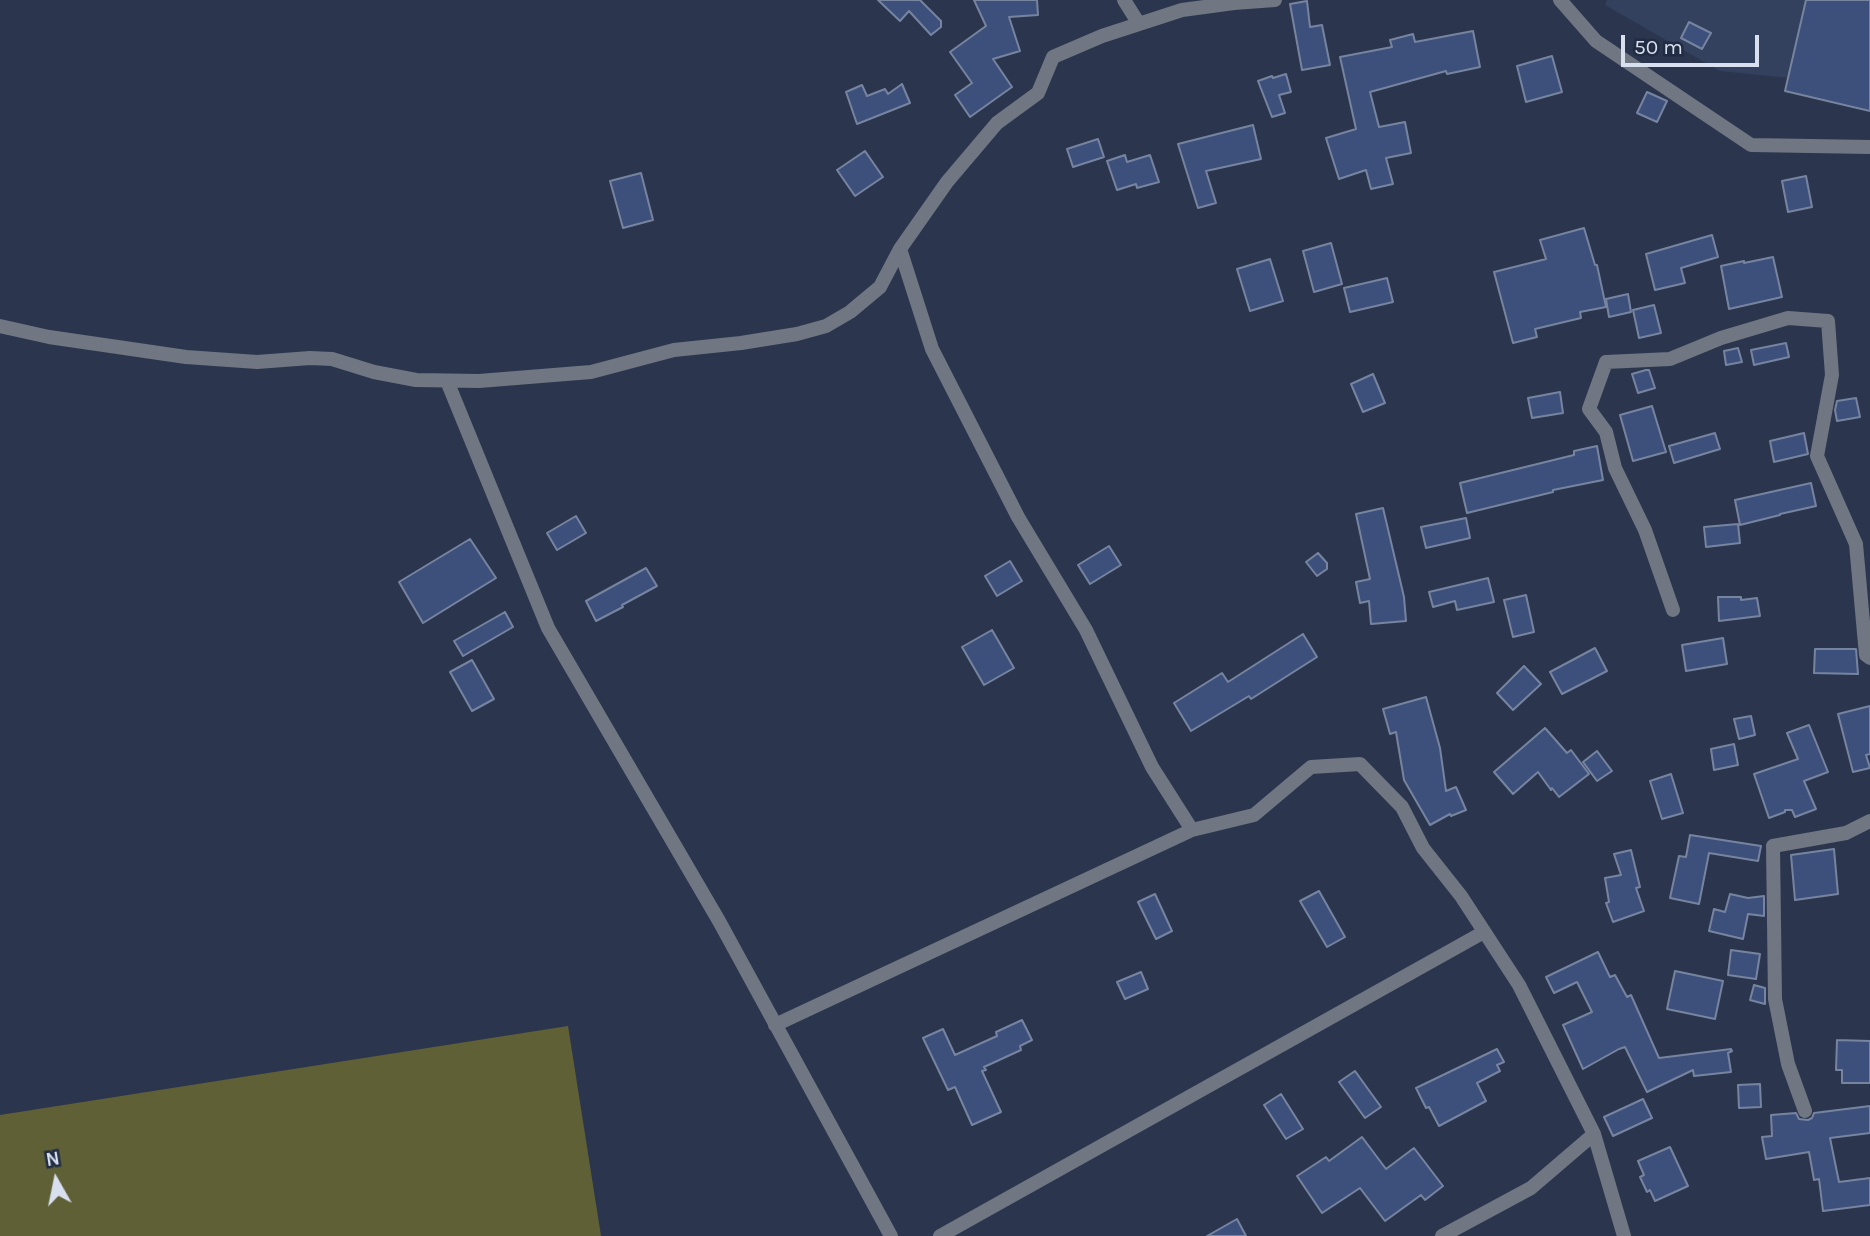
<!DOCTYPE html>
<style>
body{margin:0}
#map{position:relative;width:1870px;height:1236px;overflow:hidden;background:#2b364e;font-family:Karla,sans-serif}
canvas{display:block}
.north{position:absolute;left:21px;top:1145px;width:70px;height:70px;-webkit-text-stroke:5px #212c43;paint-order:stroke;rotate:351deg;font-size:19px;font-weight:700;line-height:28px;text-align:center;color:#d8dfee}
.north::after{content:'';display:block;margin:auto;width:24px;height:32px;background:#d8dfee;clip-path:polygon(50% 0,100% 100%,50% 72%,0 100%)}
.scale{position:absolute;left:1621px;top:35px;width:138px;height:32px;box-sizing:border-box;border:4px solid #d8dfee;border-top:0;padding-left:9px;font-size:21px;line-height:24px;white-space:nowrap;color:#d8dfee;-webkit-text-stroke:5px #212c43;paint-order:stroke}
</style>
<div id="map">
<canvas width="1870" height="1236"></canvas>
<div class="north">N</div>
<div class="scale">50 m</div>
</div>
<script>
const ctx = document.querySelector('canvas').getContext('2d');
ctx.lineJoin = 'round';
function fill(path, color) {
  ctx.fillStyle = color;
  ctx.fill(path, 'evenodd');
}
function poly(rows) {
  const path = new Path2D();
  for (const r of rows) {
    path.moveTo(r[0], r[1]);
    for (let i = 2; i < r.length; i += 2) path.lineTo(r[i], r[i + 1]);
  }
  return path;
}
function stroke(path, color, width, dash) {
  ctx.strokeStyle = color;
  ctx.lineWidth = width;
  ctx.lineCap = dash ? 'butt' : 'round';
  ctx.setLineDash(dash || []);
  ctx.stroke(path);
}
const built = poly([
 [1607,0,1870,0,1870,86,1720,71,1605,5]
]);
const green = poly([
 [568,1026,601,1236,0,1236,0,1115]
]);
const building = poly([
 [878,0,920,0,941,21,941,27,931,35,909,11,900,21,878,0],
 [974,0,1037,0,1038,15,1009,17,1020,51,993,59,1012,87,970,117,955,95,972,83,950,52,986,26,974,0],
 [1806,0,1870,0,1870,111,1785,91,1806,0],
 [1307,1,1310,27,1322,25,1330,65,1302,70,1290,4,1307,1],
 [1689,22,1711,33,1702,49,1681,38,1689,22],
 [1473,31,1480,67,1447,74,1446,71,1370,92,1379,127,1405,122,1411,153,1386,158,1393,184,1371,189,1366,170,1339,179,1326,138,1356,129,1340,57,1392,47,1390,40,1413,34,1415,42,1473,31],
 [1552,56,1562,92,1526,102,1517,66,1552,56],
 [1286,74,1291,92,1279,95,1285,113,1272,117,1258,81,1272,76,1273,78,1286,74],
 [902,84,910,103,857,124,846,92,862,85,867,96,885,89,888,94,902,84],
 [1647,92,1667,101,1657,122,1637,113,1647,92],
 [1253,125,1261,159,1206,171,1216,203,1198,208,1178,144,1253,125],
 [1098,139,1104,157,1073,167,1067,149,1098,139],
 [865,151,883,177,855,196,837,170,865,151],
 [1125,155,1127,162,1150,155,1159,182,1137,188,1136,184,1117,190,1107,161,1125,155],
 [641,173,653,220,623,228,610,181,641,173],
 [1806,176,1812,207,1788,212,1782,181,1806,176],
 [1584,228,1595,265,1597,265,1606,307,1580,312,1581,318,1535,329,1537,337,1513,343,1494,272,1546,259,1540,240,1584,228],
 [1712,235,1718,257,1681,268,1685,283,1655,290,1646,254,1712,235],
 [1331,243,1342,284,1314,292,1303,251,1331,243],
 [1773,257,1782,297,1729,309,1721,266,1744,261,1744,263,1773,257],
 [1270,259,1283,301,1250,311,1237,269,1270,259],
 [1387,278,1393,302,1350,312,1344,288,1387,278],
 [1628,294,1631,312,1609,317,1606,299,1628,294],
 [1654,305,1661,333,1639,338,1633,310,1654,305],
 [1786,343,1789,357,1754,365,1751,350,1786,343],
 [1738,348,1742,362,1726,365,1724,351,1738,348],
 [1646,370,1649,370,1655,388,1638,393,1632,374,1646,370],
 [1373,374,1385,403,1363,412,1351,384,1373,374],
 [1560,392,1563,413,1532,418,1528,398,1560,392],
 [1856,398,1860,417,1837,421,1835,410,1837,401,1856,398],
 [1652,406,1666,452,1633,461,1620,415,1652,406],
 [1715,433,1720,449,1674,463,1669,446,1715,433],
 [1804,433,1808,454,1774,462,1770,441,1804,433],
 [1597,446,1603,480,1553,490,1553,492,1467,513,1460,483,1574,455,1574,451,1597,446],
 [1811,483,1816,506,1780,514,1780,515,1740,525,1735,500,1811,483],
 [1383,508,1404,597,1406,621,1371,624,1369,601,1360,603,1356,582,1370,579,1356,514,1383,508],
 [576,516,586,533,557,550,547,533,576,516],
 [1466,518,1470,538,1426,548,1421,527,1466,518],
 [1738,524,1740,543,1706,547,1704,527,1738,524],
 [470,539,496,578,423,623,399,582,470,539],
 [1109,546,1121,565,1090,584,1078,565,1109,546],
 [1318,553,1327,563,1327,569,1317,576,1306,562,1318,553],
 [1010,561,1022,581,997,596,985,576,1010,561],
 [646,568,657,586,622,605,623,607,596,621,586,601,646,568],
 [1488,578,1494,602,1457,610,1455,601,1433,607,1429,592,1488,578],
 [1526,595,1534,632,1513,637,1504,600,1526,595],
 [1718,597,1741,597,1741,600,1757,598,1760,616,1719,621,1718,597],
 [505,612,513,627,463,656,454,641,505,612],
 [992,630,1014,668,984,685,962,647,992,630],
 [1303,634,1317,657,1251,699,1249,696,1191,731,1174,703,1222,673,1228,682,1303,634],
 [1723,638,1727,664,1686,671,1682,645,1723,638],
 [1595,648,1607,671,1562,694,1550,672,1595,648],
 [1815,649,1856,649,1858,674,1814,673,1815,649],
 [472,660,494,699,472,711,450,672,472,660],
 [1524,666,1541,684,1513,710,1497,693,1524,666],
 [1426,697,1440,748,1446,791,1456,787,1466,810,1451,816,1450,814,1430,825,1404,780,1396,732,1390,734,1383,709,1426,697],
 [1870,706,1870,754,1866,755,1870,768,1853,772,1838,714,1870,706],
 [1751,716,1755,735,1739,739,1734,719,1751,716],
 [1809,725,1828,772,1804,781,1816,809,1795,817,1792,810,1785,810,1785,812,1769,818,1754,774,1798,759,1787,733,1809,725],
 [1545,728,1567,753,1571,750,1589,774,1559,797,1552,788,1551,790,1538,772,1513,794,1494,772,1545,728],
 [1734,744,1738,765,1714,770,1711,749,1734,744],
 [1597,751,1612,771,1597,781,1583,762,1597,751],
 [1671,774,1683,813,1662,819,1650,781,1671,774],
 [1690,835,1761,846,1758,861,1709,853,1699,904,1670,898,1679,856,1686,857,1690,835],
 [1834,849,1838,894,1795,900,1791,855,1834,849],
 [1631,850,1640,887,1636,888,1644,911,1613,922,1606,903,1609,902,1605,878,1621,875,1614,854,1631,850],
 [1319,891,1345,937,1327,947,1300,901,1319,891],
 [1155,894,1172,931,1156,939,1138,902,1155,894],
 [1730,894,1748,898,1764,896,1764,916,1748,914,1743,939,1709,931,1714,909,1725,912,1730,894],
 [1731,950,1760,954,1756,979,1728,975,1731,950],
 [1598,952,1610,977,1615,975,1627,997,1631,995,1659,1058,1731,1049,1732,1051,1728,1053,1731,1072,1694,1076,1693,1070,1647,1092,1625,1047,1619,1049,1583,1069,1563,1025,1592,1012,1577,982,1554,993,1546,977,1598,952],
 [1675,971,1723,981,1715,1019,1667,1009,1675,971],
 [1141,972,1148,989,1125,999,1117,982,1141,972],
 [1754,985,1765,988,1765,1004,1750,1000,1754,985],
 [1022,1020,1032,1040,1020,1046,1021,1050,984,1067,986,1070,982,1071,1001,1112,972,1125,955,1087,948,1090,923,1038,943,1029,955,1055,997,1036,996,1032,1022,1020],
 [1837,1040,1870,1041,1870,1083,1842,1083,1842,1070,1836,1070,1837,1040],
 [1497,1049,1504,1062,1497,1065,1500,1071,1477,1083,1486,1101,1439,1126,1429,1107,1426,1108,1416,1088,1497,1049],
 [1355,1071,1381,1107,1365,1118,1339,1082,1355,1071],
 [1760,1084,1761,1107,1739,1108,1738,1085,1760,1084],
 [1281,1094,1303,1129,1286,1139,1264,1105,1281,1094],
 [1643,1099,1652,1118,1613,1136,1604,1117,1643,1099],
 [1870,1106,1870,1133,1830,1138,1839,1182,1870,1178,1870,1205,1823,1211,1819,1179,1814,1180,1809,1152,1766,1159,1762,1137,1772,1136,1771,1115,1796,1113,1799,1119,1808,1120,1812,1118,1814,1113,1870,1106],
 [1362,1137,1386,1169,1414,1148,1443,1186,1425,1200,1421,1195,1385,1221,1360,1188,1322,1213,1297,1176,1326,1157,1329,1161,1362,1137],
 [1670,1147,1688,1186,1655,1201,1650,1190,1647,1192,1640,1177,1644,1175,1638,1161,1670,1147],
 [1237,1219,1246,1236,1207,1236,1237,1219]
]);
const minor = poly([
 [1124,0,1139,24],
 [1560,0,1596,41,1751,145,1870,147],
 [900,249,932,349,1018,517,1086,630,1152,767,1192,830,1254,815,1311,767,1360,764,1402,807,1423,848,1461,896,1519,985,1594,1134,1624,1236],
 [0,326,49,337,186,357,257,362,310,358,332,359,374,372,416,380,479,381,591,372,674,350,741,343,797,334,826,326,850,312,880,287,900,249,947,182,997,123,1038,93,1053,57,1102,36,1182,10,1234,3,1275,0],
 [447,381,548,628,719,921,891,1236],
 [1673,610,1645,530,1615,468,1606,432,1589,409,1606,362,1670,359,1721,338,1788,318,1828,321,1832,375,1817,456,1856,544,1866,655,1870,658],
 [775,1025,1192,830],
 [1805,1111,1788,1064,1775,999,1773,846,1846,833,1870,821],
 [940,1236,1484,932],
 [1442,1236,1531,1188,1594,1134]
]);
fill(built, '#33415e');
fill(green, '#606037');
fill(building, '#3d507b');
stroke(building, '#7784a0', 2);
stroke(minor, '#707682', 14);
</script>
